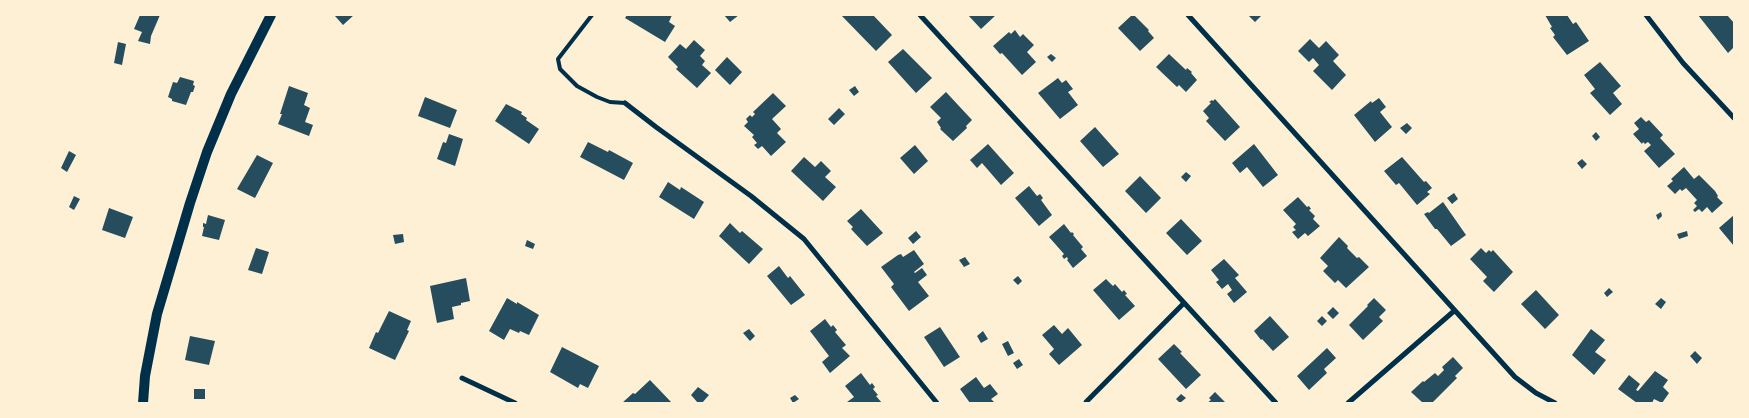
<!DOCTYPE html>
<style>
body{margin:0}
#map{position:relative;width:1749px;height:418px;overflow:hidden;background:#fdf0d5;font-family:Helvetica,sans-serif}
canvas{display:block}
.frame{position:absolute;inset:0;border:16px solid #fdf0d5;pointer-events:none}
</style>
<div id="map">
<canvas width="1749" height="418"></canvas>
<div class="frame"></div>
</div>
<script>
const ctx = document.querySelector('canvas').getContext('2d');
ctx.lineJoin = 'round';
function fill(path, color) {
  ctx.fillStyle = color;
  ctx.fill(path, 'evenodd');
}
function poly(rows) {
  const path = new Path2D();
  for (const r of rows) {
    path.moveTo(r[0], r[1]);
    for (let i = 2; i < r.length; i += 2) path.lineTo(r[i], r[i + 1]);
  }
  return path;
}
function stroke(path, color, width, dash) {
  ctx.strokeStyle = color;
  ctx.lineWidth = width;
  ctx.lineCap = dash ? 'butt' : 'round';
  ctx.setLineDash(dash || []);
  ctx.stroke(path);
}
const building = poly([
 [140,15,160,15,151,36,150,44,138,41,142,32,134,29],
 [337,15,354,15,343,25,335,16],
 [627,15,672,15,669,22,675,26,665,42,625,18],
 [724,15,739,15,730,22],
 [841,15,873,15,892,35,876,51],
 [968,15,996,15,981,29],
 [1132,15,1134,15,1149,30,1148,31,1154,38,1140,51,1118,28],
 [1248,15,1262,15,1255,22],
 [1545,15,1567,15,1573,24,1576,22,1589,41,1567,55,1553,37,1555,35,1550,28,1552,27],
 [1698,15,1727,15,1734,23,1734,47,1728,53],
 [1015,30,1020,37,1023,34,1034,45,1027,52,1036,62,1022,75,1002,53,1000,54,993,46,1009,32,1011,34],
 [1310,39,1319,48,1326,41,1339,55,1333,61,1346,75,1332,90,1313,71,1319,65,1313,58,1309,62,1298,51],
 [694,40,705,50,700,56,705,61,702,65,711,73,697,88,676,69,678,67,668,57,680,44,686,49],
 [118,42,126,44,122,65,114,63],
 [903,49,932,78,916,93,888,62],
 [1051,54,1056,58,1052,62,1047,57],
 [1169,54,1186,70,1187,68,1192,72,1191,73,1197,80,1186,92,1179,85,1177,87,1156,67],
 [727,57,742,72,730,85,715,70],
 [1600,62,1621,86,1613,93,1622,104,1610,115,1590,93,1595,89,1584,75],
 [180,77,194,81,193,85,195,86,193,92,191,92,186,105,172,101,172,99,168,97,173,82,177,83],
 [1058,78,1062,83,1066,80,1073,89,1068,92,1078,105,1060,119,1038,93],
 [289,86,308,93,304,105,310,108,305,122,313,125,309,136,278,124,282,114,280,114],
 [855,86,859,92,854,96,849,90],
 [946,92,972,120,966,126,967,128,953,141,940,129,941,128,937,122,941,118,930,107],
 [773,93,786,106,772,119,781,129,777,133,786,142,771,156,762,146,758,149,754,145,757,143,752,137,754,135,744,126,748,122,746,119,750,115,752,117,755,114,753,112],
 [425,97,457,110,450,128,418,116],
 [1379,98,1386,107,1380,112,1392,127,1375,142,1354,115,1371,101,1372,103],
 [1215,99,1240,127,1225,141,1206,121,1209,118,1203,111,1211,103,1209,102,1212,100,1213,101],
 [506,104,522,112,521,114,527,118,526,120,539,129,529,144,495,121],
 [839,108,845,114,834,125,828,119],
 [1641,117,1646,122,1649,120,1663,135,1660,138,1675,154,1659,168,1644,151,1651,145,1648,142,1645,144,1643,142,1642,144,1633,134,1639,129,1634,123],
 [1407,123,1412,128,1406,134,1400,128],
 [1095,127,1119,154,1103,167,1080,141],
 [1596,132,1600,137,1596,141,1592,136],
 [449,134,463,139,455,166,437,159,443,142,446,143],
 [588,142,608,152,609,150,633,163,624,180,580,157],
 [988,144,1014,173,1001,185,982,163,977,168,970,160],
 [1254,144,1278,175,1263,187,1247,167,1240,173,1232,163],
 [915,145,928,161,914,174,900,158],
 [69,151,76,155,67,172,61,168],
 [257,155,273,163,255,198,237,189],
 [804,157,815,167,821,161,831,171,825,177,836,187,823,201,791,171],
 [1402,157,1424,182,1426,181,1432,188,1427,192,1430,194,1417,205,1399,183,1396,185,1384,171],
 [1582,159,1587,164,1582,169,1577,163],
 [1684,167,1694,179,1699,175,1715,191,1718,196,1717,197,1723,203,1712,213,1707,207,1702,212,1699,209,1695,212,1693,210,1697,206,1694,203,1697,200,1686,188,1682,191,1680,189,1675,194,1667,186,1673,181,1671,179],
 [1186,172,1191,176,1186,182,1181,177],
 [1140,176,1161,198,1146,213,1125,191],
 [668,182,680,190,681,187,704,202,694,219,659,197],
 [1029,186,1037,196,1040,194,1043,198,1041,200,1052,215,1039,226,1015,198],
 [1454,193,1458,199,1452,204,1447,198],
 [74,196,80,199,74,210,69,207],
 [1298,197,1307,207,1309,206,1311,209,1309,210,1315,216,1313,219,1320,226,1308,236,1305,233,1298,239,1292,232,1296,230,1293,227,1296,224,1283,210],
 [1443,202,1466,235,1451,246,1437,229,1435,229,1424,214,1428,212,1429,213],
 [109,208,133,217,125,238,102,230],
 [861,209,883,233,867,246,851,229,853,227,847,221],
 [1661,212,1662,216,1658,220,1656,215],
 [208,215,225,220,219,240,202,236,204,227,203,227,203,223,206,224],
 [1734,215,1734,246,1719,228],
 [1181,219,1202,241,1187,255,1166,233],
 [730,223,740,233,742,231,763,249,749,264,719,236],
 [1064,224,1071,233,1072,232,1074,234,1073,235,1083,247,1081,249,1087,256,1073,268,1067,260,1068,259,1067,257,1064,259,1062,256,1064,254,1049,237],
 [916,231,921,237,913,244,908,238],
 [1687,231,1688,236,1679,239,1677,234],
 [403,234,404,242,395,244,393,235],
 [1339,237,1348,246,1347,248,1357,258,1359,257,1369,267,1346,288,1338,280,1335,283,1323,271,1328,266,1320,258],
 [527,240,535,244,533,249,525,246],
 [256,248,269,252,262,274,248,270],
 [1481,248,1486,253,1489,250,1491,252,1493,250,1513,272,1494,292,1483,281,1487,277,1470,259],
 [914,250,924,264,914,272,915,273,922,268,927,275,918,282,929,296,909,311,891,287,894,284,881,267,898,255,901,254,903,257],
 [965,257,970,264,964,267,959,260],
 [1224,259,1239,275,1235,278,1247,292,1234,303,1227,294,1232,290,1228,284,1222,289,1216,282,1219,280,1211,270],
 [779,266,788,278,790,276,805,295,791,305,767,276],
 [1018,276,1022,281,1018,285,1013,280],
 [466,278,470,301,461,303,461,305,452,307,454,319,437,323,430,286],
 [1106,279,1113,286,1115,284,1122,292,1124,290,1127,294,1125,295,1135,306,1119,320,1093,290],
 [1609,288,1613,292,1607,297,1604,293],
 [1536,290,1559,315,1545,329,1521,304],
 [507,298,517,304,517,302,539,315,529,335,520,331,519,333,510,329,504,340,489,331],
 [1374,298,1386,310,1379,317,1383,321,1363,340,1349,325,1368,306,1367,305],
 [1661,298,1666,302,1661,309,1655,304],
 [1333,307,1339,313,1333,319,1327,313],
 [389,311,411,321,407,330,409,331,395,360,369,348,376,332,378,333],
 [1270,316,1289,337,1273,351,1262,339,1261,340,1254,331],
 [1322,316,1327,321,1322,326,1317,321],
 [825,319,831,327,833,325,837,330,835,332,846,345,842,348,850,356,830,373,822,362,829,356,810,331],
 [1054,325,1062,334,1068,328,1082,345,1059,365,1049,354,1054,349,1042,335],
 [940,327,960,357,944,367,924,337],
 [749,329,755,336,750,341,743,333],
 [1591,329,1605,340,1595,352,1606,360,1594,375,1572,355],
 [983,331,988,339,981,343,977,336],
 [190,336,215,341,209,365,185,360],
 [1008,341,1014,353,1008,356,1002,344],
 [1174,344,1182,352,1180,353,1201,375,1186,389,1158,359],
 [562,347,599,366,588,388,580,384,578,388,550,372],
 [1327,348,1336,358,1324,369,1327,373,1309,390,1297,376],
 [1695,351,1702,358,1697,364,1690,356],
 [1453,357,1463,368,1455,376,1457,378,1432,403,1423,403,1411,392,1423,381,1424,382,1435,373,1438,376,1444,370,1442,367],
 [1019,359,1023,365,1017,369,1013,363],
 [1655,371,1668,380,1663,387,1669,393,1662,403,1654,399,1652,403,1637,403,1618,389,1629,375,1640,384,1636,390,1638,391],
 [861,373,870,385,872,383,875,387,873,389,878,395,876,396,882,403,847,402,854,397,845,386],
 [976,377,984,388,990,384,998,394,991,399,995,403,970,403,960,389],
 [650,380,672,403,622,403,633,393,635,394],
 [698,387,709,395,702,403,698,403,691,395],
 [194,389,205,389,205,399,194,399],
 [1215,392,1226,403,1207,403,1211,400,1209,398],
 [1181,394,1186,398,1180,403,1176,399],
 [795,395,799,399,793,403,790,398]
]);
const service = poly([
 [592,15,558,59,560,69,577,86,597,97,610,102,625,103]
]);
const minor = poly([
 [920,15,1276,403],
 [1188,15,1515,377,1536,393,1555,403],
 [1646,15,1683,63,1734,118],
 [625,103,656,127,751,196,804,239,937,403],
 [462,378,515,403],
 [1086,402,1184,303],
 [1348,403,1454,311]
]);
const secondary = poly([
 [143,403,145,376,157,314,190,203,207,152,231,94,271,15]
]);
fill(building, '#264d5e');
stroke(service, '#003049', 4);
stroke(minor, '#003049', 5);
stroke(secondary, '#003049', 10);
</script>
